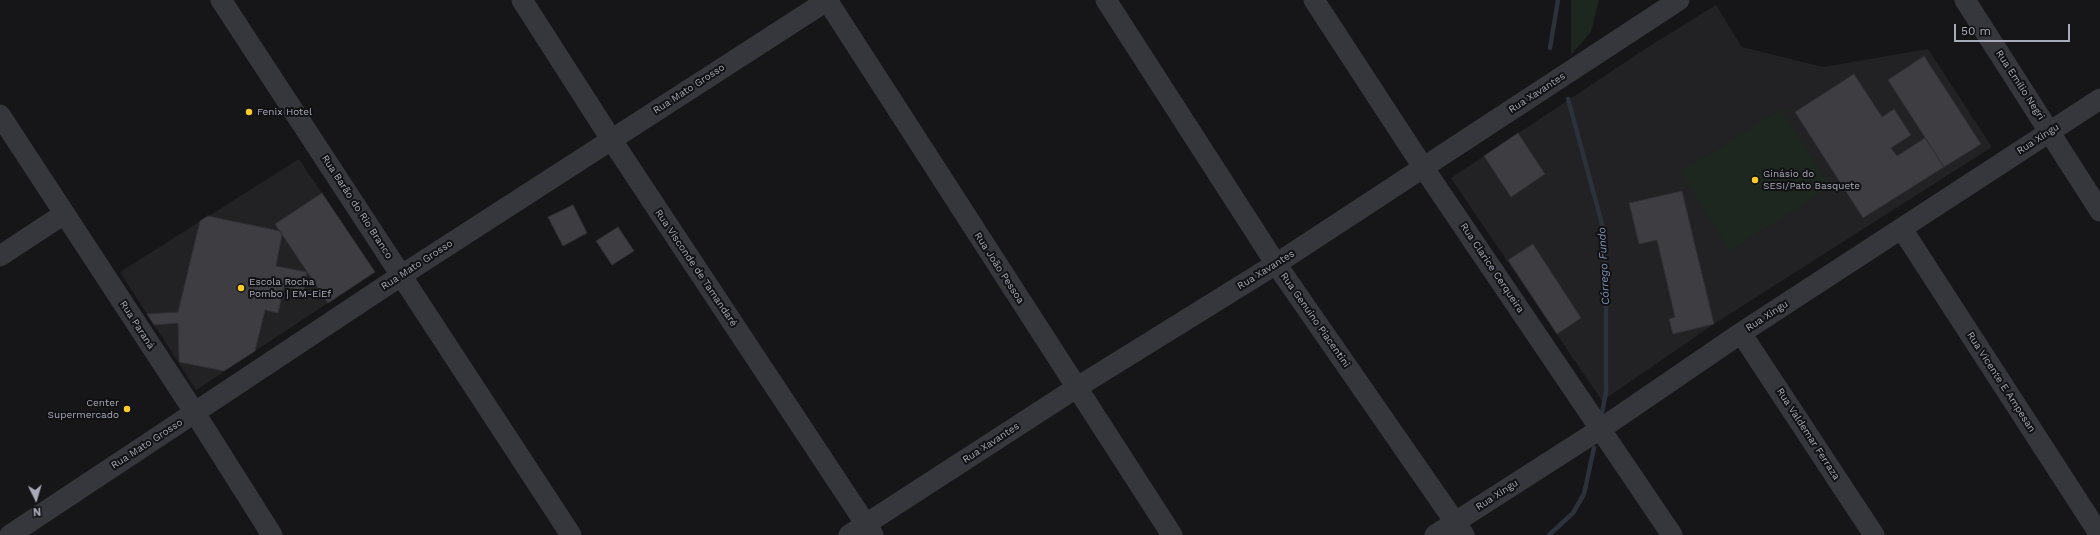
<!DOCTYPE html>
<meta charset="utf-8">
<style>
body{margin:0}
#map{position:relative;width:2100px;height:535px;overflow:hidden;background:#161517;font-family:"Work Sans",sans-serif}
canvas{display:block}
.north{position:absolute;left:16px;top:479px;width:40px;height:40px;-webkit-text-stroke:3px #111012;paint-order:stroke;rotate:175deg;font-size:11px;font-weight:700;line-height:16px;text-align:center;color:#a7aab8}
.north::after{content:'';display:block;margin:auto;width:14px;height:18px;background:#a7aab8;clip-path:polygon(50% 0,100% 100%,50% 72%,0 100%)}
.scale{position:absolute;left:1954px;top:24px;width:116px;height:18px;box-sizing:border-box;border:2px solid #a7aab8;border-top:0;padding-left:5px;font-size:12px;line-height:14px;white-space:nowrap;color:#a7aab8;-webkit-text-stroke:3px #111012;paint-order:stroke}
</style>
<div id="map">
<canvas width="2100" height="535"></canvas>
<div class="north">N</div>
<div class="scale">50 m</div>
</div>
<script>
const ctx = document.querySelector('canvas').getContext('2d');
ctx.lineJoin = 'round';
function fill(path, color) {
  ctx.fillStyle = color;
  ctx.fill(path, 'evenodd');
}
function poly(rows) {
  const path = new Path2D();
  for (const r of rows) {
    path.moveTo(r[0], r[1]);
    for (let i = 2; i < r.length; i += 2) path.lineTo(r[i], r[i + 1]);
  }
  return path;
}
function stroke(path, color, width, dash) {
  ctx.strokeStyle = color;
  ctx.lineWidth = width;
  ctx.lineCap = dash ? 'butt' : 'round';
  ctx.setLineDash(dash || []);
  ctx.stroke(path);
}
function drawText(font, color, halo, rows, align = 'center') {
  ctx.font = font + ' "Work Sans",sans-serif';
  ctx.lineWidth = 4;
  ctx.setLineDash([]);
  ctx.textBaseline = 'middle';
  ctx.strokeStyle = halo;
  ctx.fillStyle = color;
  for (const [text, x, y, turn = 0] of rows) {
    ctx.save();
    ctx.translate(x, y);
    ctx.rotate((+turn || 0) * Math.PI / 180);
    ctx.textAlign = isNaN(turn) ? turn : align;
    if (halo) ctx.strokeText(text, 0, 0);
    ctx.fillText(text, 0, 0);
    ctx.restore();
  }
}
const built = poly([
 [1716,5,1742,47,1823,67,1928,49,1992,147,1714,324,1602,401,1451,178,1648,47],
 [299,159,375,272,196,390,120,272]
]);
const green = poly([
 [1571,0,1599,0,1591,32,1571,55],
 [1781,109,1831,187,1730,251,1680,172]
]);
const stream = poly([
 [1550,48,1558,0],
 [1568,99,1602,224,1606,273,1606,392,1602,413],
 [1549,535,1573,513,1584,494,1594,448]
]);
const building = poly([
 [1924,56,1981,144,1944,167,1888,80,1924,56],
 [1854,74,1882,117,1894,109,1911,135,1891,148,1897,156,1925,138,1944,167,1863,218,1795,112,1854,74],
 [1518,133,1545,174,1511,197,1484,156,1518,133],
 [1682,191,1714,324,1673,334,1669,319,1675,317,1657,240,1639,244,1629,203,1682,191],
 [322,193,375,272,328,303,275,224,322,193],
 [573,205,587,233,563,246,548,217,573,205],
 [208,216,280,231,282,235,276,266,307,272,304,291,284,287,278,313,265,310,255,351,224,371,179,362,178,323,154,325,147,314,178,312,200,221,208,216],
 [618,227,634,251,612,265,596,241,618,227],
 [1533,244,1581,318,1557,334,1508,260,1533,244]
]);
const minor = poly([
 [221,0,571,535],
 [522,0,611,139,873,535],
 [827,0,1172,535],
 [1106,0,1276,264,1464,535],
 [1314,0,1423,167,1672,535],
 [1965,0,2100,211],
 [0,115,195,413,272,535],
 [1902,229,2100,535],
 [0,256,64,214],
 [1741,333,1874,535],
 [10,535,402,275,828,0],
 [849,535,1076,388,1276,264,1679,0],
 [1435,535,1602,428,1741,333,2100,99]
]);
const markers = [
 [249,112,4,"#facd2b"],
 [1755,180,4,"#facd2b"],
 [241,288,4,"#facd2b"],
 [127,409,4,"#facd2b"]
];
const streetNames = [
 ["Rua Emílio Negri",2020,85,57],
 ["Rua Mato Grosso",689,89,-33],
 ["Rua Xavantes",1537,93,-33],
 ["Rua Xingu",2038,139,-33],
 ["Rua Barão do Rio Branco",357,207,57],
 ["Rua Mato Grosso",417,265,-33],
 ["Rua Visconde de Tamandaré",696,268,56],
 ["Rua João Pessoa",999,268,57],
 ["Rua Clarice Cerqueira",1492,268,56],
 ["Rua Xavantes",1266,270,-32],
 ["Rua Xingu",1767,316,-33],
 ["Rua Genuino Piacentini",1315,320,55],
 ["Rua Paraná",137,325,57],
 ["Rua Vicente E Ampesan",2001,382,57],
 ["Rua Valdemar Ferraza",1808,434,57],
 ["Rua Xavantes",991,443,-33],
 ["Rua Mato Grosso",147,444,-33],
 ["Rua Xingu",1497,495,-33]
];
const poiNames = [
 ["Fenix Hotel",257,112],
 ["Ginásio do",1763,174],
 ["SESI/Pato Basquete",1763,186],
 ["Escola Rocha",249,282],
 ["Pombo | EM-EiEf",249,294],
 ["Center",119,403,"right"],
 ["Supermercado",119,415,"right"]
];
const waterNames = [
 ["Córrego Fundo",1604,266,-93]
];
fill(built, '#222124');
fill(green, '#1d261f');
stroke(stream, '#2b323c', 4.5);
fill(building, '#3d3d42');
stroke(building, '#302f34', 1);
stroke(minor, '#36363d', 21);
for (const [x, y, r, color] of markers) {
  const dot = new Path2D();
  dot.arc(x, y, r, 0, 2 * Math.PI);
  ctx.fillStyle = color;
  ctx.fill(dot);
  stroke(dot, '#111012', 1.5);
}
drawText('10px', '#a7aab8', '#111012', streetNames);
drawText('10px', '#a7aab8', '#111012', poiNames, 'left');
drawText('italic 11px', '#7c93b5', '#111012', waterNames);
</script>
